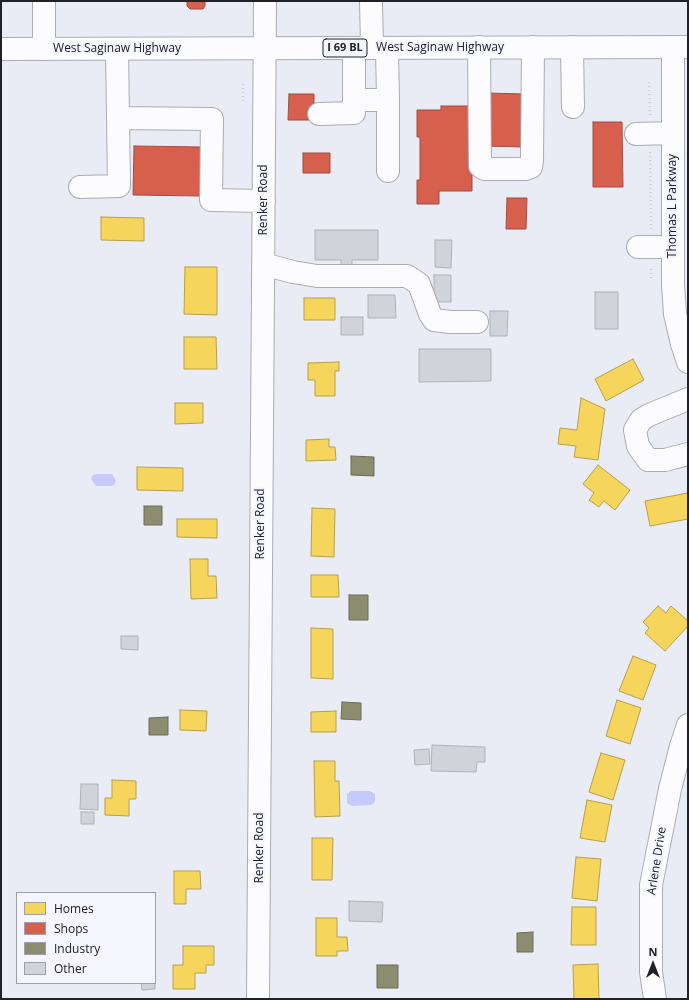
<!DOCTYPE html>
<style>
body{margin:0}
#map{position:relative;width:689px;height:1000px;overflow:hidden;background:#eaecf5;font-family:"Open Sans",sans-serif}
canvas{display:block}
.frame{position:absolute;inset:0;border:2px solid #212128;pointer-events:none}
.legend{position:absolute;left:16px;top:892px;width:140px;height:92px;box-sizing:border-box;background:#f5f6fd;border:1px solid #a0a1a8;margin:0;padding:5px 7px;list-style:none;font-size:12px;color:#212128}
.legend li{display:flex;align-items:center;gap:8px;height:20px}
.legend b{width:20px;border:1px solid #a0a1a8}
.north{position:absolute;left:633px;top:944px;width:40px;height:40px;-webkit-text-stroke:3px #f5f6fd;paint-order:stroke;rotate:0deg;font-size:11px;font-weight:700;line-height:16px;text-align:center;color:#212128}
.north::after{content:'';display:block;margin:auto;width:14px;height:18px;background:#212128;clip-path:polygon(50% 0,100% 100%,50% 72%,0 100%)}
</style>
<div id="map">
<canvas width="689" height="1000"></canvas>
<div class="frame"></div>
<ul class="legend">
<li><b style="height:11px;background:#f6d55c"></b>Homes</li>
<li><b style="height:11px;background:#d6604d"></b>Shops</li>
<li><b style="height:11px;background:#8c8c6e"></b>Industry</li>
<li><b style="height:11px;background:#d1d3da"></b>Other</li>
</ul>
<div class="north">N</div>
</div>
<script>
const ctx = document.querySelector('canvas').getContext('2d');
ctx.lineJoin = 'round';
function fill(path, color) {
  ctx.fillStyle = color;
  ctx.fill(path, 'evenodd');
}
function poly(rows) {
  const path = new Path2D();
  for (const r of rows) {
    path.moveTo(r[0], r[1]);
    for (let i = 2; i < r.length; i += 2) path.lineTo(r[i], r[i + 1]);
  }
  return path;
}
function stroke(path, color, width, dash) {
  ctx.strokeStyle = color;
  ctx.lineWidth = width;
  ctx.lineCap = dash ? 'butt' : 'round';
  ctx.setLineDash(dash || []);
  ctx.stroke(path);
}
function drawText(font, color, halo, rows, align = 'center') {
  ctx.font = font + ' "Open Sans",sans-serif';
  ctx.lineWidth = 4;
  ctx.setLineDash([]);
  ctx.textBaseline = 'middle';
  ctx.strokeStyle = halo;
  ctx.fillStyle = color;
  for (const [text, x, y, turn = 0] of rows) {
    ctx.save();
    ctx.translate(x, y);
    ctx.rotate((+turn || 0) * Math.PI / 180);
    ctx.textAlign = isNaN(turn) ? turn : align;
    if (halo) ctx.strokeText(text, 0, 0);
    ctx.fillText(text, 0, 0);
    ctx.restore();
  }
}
const water = poly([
 [97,474,112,474,116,481,114,485,111,486,96,486,91,479,93,475],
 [351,791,370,791,375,794,375,802,371,805,352,806,347,803,347,794]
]);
const homes = poly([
 [101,217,144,218,144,241,101,240,101,217],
 [185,267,217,267,217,315,184,314,185,267],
 [304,298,335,298,335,320,304,320,304,298],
 [184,337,216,337,217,369,184,369,184,337],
 [633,359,644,380,606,401,595,379,633,359],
 [339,362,339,371,335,371,335,396,315,396,315,380,308,380,308,363,339,362],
 [581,398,605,409,598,460,574,457,576,446,558,444,560,428,577,430,581,398],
 [175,403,203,403,203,423,175,424,175,403],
 [329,439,329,447,335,447,336,460,306,461,306,440,329,439],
 [598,465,630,490,615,510,604,501,599,507,589,500,594,493,583,484,598,465],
 [137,467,183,468,183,491,137,490,137,467],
 [688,493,688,519,650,526,645,501,688,493],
 [312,508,335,509,334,557,311,556,312,508],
 [177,519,217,519,217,538,177,537,177,519],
 [190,559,208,559,208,576,216,576,217,598,191,599,190,559],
 [311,575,338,575,339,597,311,597,311,575],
 [658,606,666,613,671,606,688,621,688,626,665,651,645,633,649,628,643,622,658,606],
 [311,628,333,629,333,679,311,678,311,628],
 [633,656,656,665,643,700,619,691,633,656],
 [617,700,641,708,630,744,606,736,617,700],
 [180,710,207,711,206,731,180,730,180,710],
 [336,711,336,732,311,732,311,712,336,711],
 [601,753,625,760,613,800,589,792,601,753],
 [314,761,335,761,335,781,339,781,340,816,315,817,314,761],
 [112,780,136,781,136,799,129,799,129,816,105,815,105,798,112,798,112,780],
 [587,800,612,805,605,842,580,838,587,800],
 [312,838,333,838,332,880,312,880,312,838],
 [576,857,601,859,597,901,572,898,576,857],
 [174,871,200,871,201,889,186,889,186,904,174,904,174,871],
 [572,907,596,907,596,945,571,945,572,907],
 [316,918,337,918,337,937,347,937,348,951,337,951,337,956,316,956,316,918],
 [183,946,214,946,214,965,206,965,206,973,195,973,195,989,173,989,173,965,183,965,183,946],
 [598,964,599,999,574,999,573,965,598,964]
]);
const shops = poly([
 [187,1,205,1,205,6,203,9,190,9,187,6,187,1],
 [487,93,525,94,524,147,486,146,487,93],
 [289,94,314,94,314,120,288,120,289,94],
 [441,106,472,106,472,191,439,191,439,204,417,204,417,180,420,180,420,137,417,137,417,110,441,110,441,106],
 [593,122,622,122,623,187,593,187,593,122],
 [134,146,202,147,201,196,133,195,134,146],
 [303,153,330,153,330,173,303,173,303,153],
 [507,198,527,198,526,229,506,229,507,198]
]);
const industry = poly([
 [351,456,374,457,374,476,351,475,351,456],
 [144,506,162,506,162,525,144,525,144,506],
 [349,595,368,595,368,620,349,620,349,595],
 [342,702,361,703,361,720,341,719,342,702],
 [168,717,168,735,149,735,149,718,168,717],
 [533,932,533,952,517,952,517,933,533,932],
 [377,965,398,965,398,988,377,988,377,965]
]);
const building = poly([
 [315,230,378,230,378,260,352,260,352,268,341,268,341,260,315,260,315,230],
 [435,240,452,240,451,268,435,267,435,240],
 [434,275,451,275,451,302,434,302,434,275],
 [595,292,618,292,618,329,595,329,595,292],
 [368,295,395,295,396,318,368,318,368,295],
 [490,311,508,311,507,336,490,336,490,311],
 [341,317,363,317,363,335,341,335,341,317],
 [419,349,491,349,491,381,419,382,419,349],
 [121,636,138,636,138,650,121,649,121,636],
 [432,745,485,747,485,762,477,762,476,772,431,771,432,745],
 [429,749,430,764,415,765,414,750,429,749],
 [81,784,98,784,98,810,80,809,81,784],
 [81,812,94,812,94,824,81,824,81,812],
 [349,901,383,902,382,922,349,921,349,901],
 [141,983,155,983,155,989,142,990,141,983]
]);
const path = poly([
 [649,82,650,115],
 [243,101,243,84],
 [650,152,651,229],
 [651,278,651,266]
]);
const minor = poly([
 [44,1,44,49],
 [371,1,372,48],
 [479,47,480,166,484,169,525,169,531,167,532,161,533,47],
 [572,47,573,107],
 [673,47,673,285,675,314,682,344,688,362],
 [355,100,388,100,387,48],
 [319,114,354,113,354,48],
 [118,118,212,119,211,200,264,201],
 [636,134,673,133],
 [388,171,388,100],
 [80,187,119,186,117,49],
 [638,247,673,247],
 [263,264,293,272,317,276,407,276,419,284,430,314,434,320,450,322,477,322],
 [688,399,649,415,641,420,635,430,638,446,648,460,665,460,688,454],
 [258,999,265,1],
 [655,999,651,972,651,885,670,789,681,746,688,725]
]);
const major = poly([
 [1,49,688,47]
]);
const shields = [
 [345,48,44]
];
const shieldNames = [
 ["I 69 BL",345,48]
];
const streetNames = [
 ["West Saginaw Highway",440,48],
 ["West Saginaw Highway",117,49],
 ["Renker Road",264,200,-90],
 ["Thomas L Parkway",673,206,-90],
 ["Renker Road",261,524,-90],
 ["Renker Road",260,848,-90],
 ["Arlene Drive",657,861,-81]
];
fill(water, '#c6c9fb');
fill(homes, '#f6d55c');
stroke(homes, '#b69f4c', 1);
fill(shops, '#d6604d');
stroke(shops, '#a04d42', 1);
fill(industry, '#8c8c6e');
stroke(industry, '#6c6c59', 1);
fill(building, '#d1d3da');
stroke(building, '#b0b1b8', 1);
stroke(minor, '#abacb2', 24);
stroke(major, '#abacb2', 24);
stroke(path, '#ceced1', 2.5, [1, 3]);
stroke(minor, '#fcfcfe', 22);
stroke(major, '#fcfcfe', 22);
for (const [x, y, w] of shields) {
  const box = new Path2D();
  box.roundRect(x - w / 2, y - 9, w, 18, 3);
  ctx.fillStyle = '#f5f6fd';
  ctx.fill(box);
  stroke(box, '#212128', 1);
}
drawText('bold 11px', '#212128', null, shieldNames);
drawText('12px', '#212128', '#f5f6fd', streetNames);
</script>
